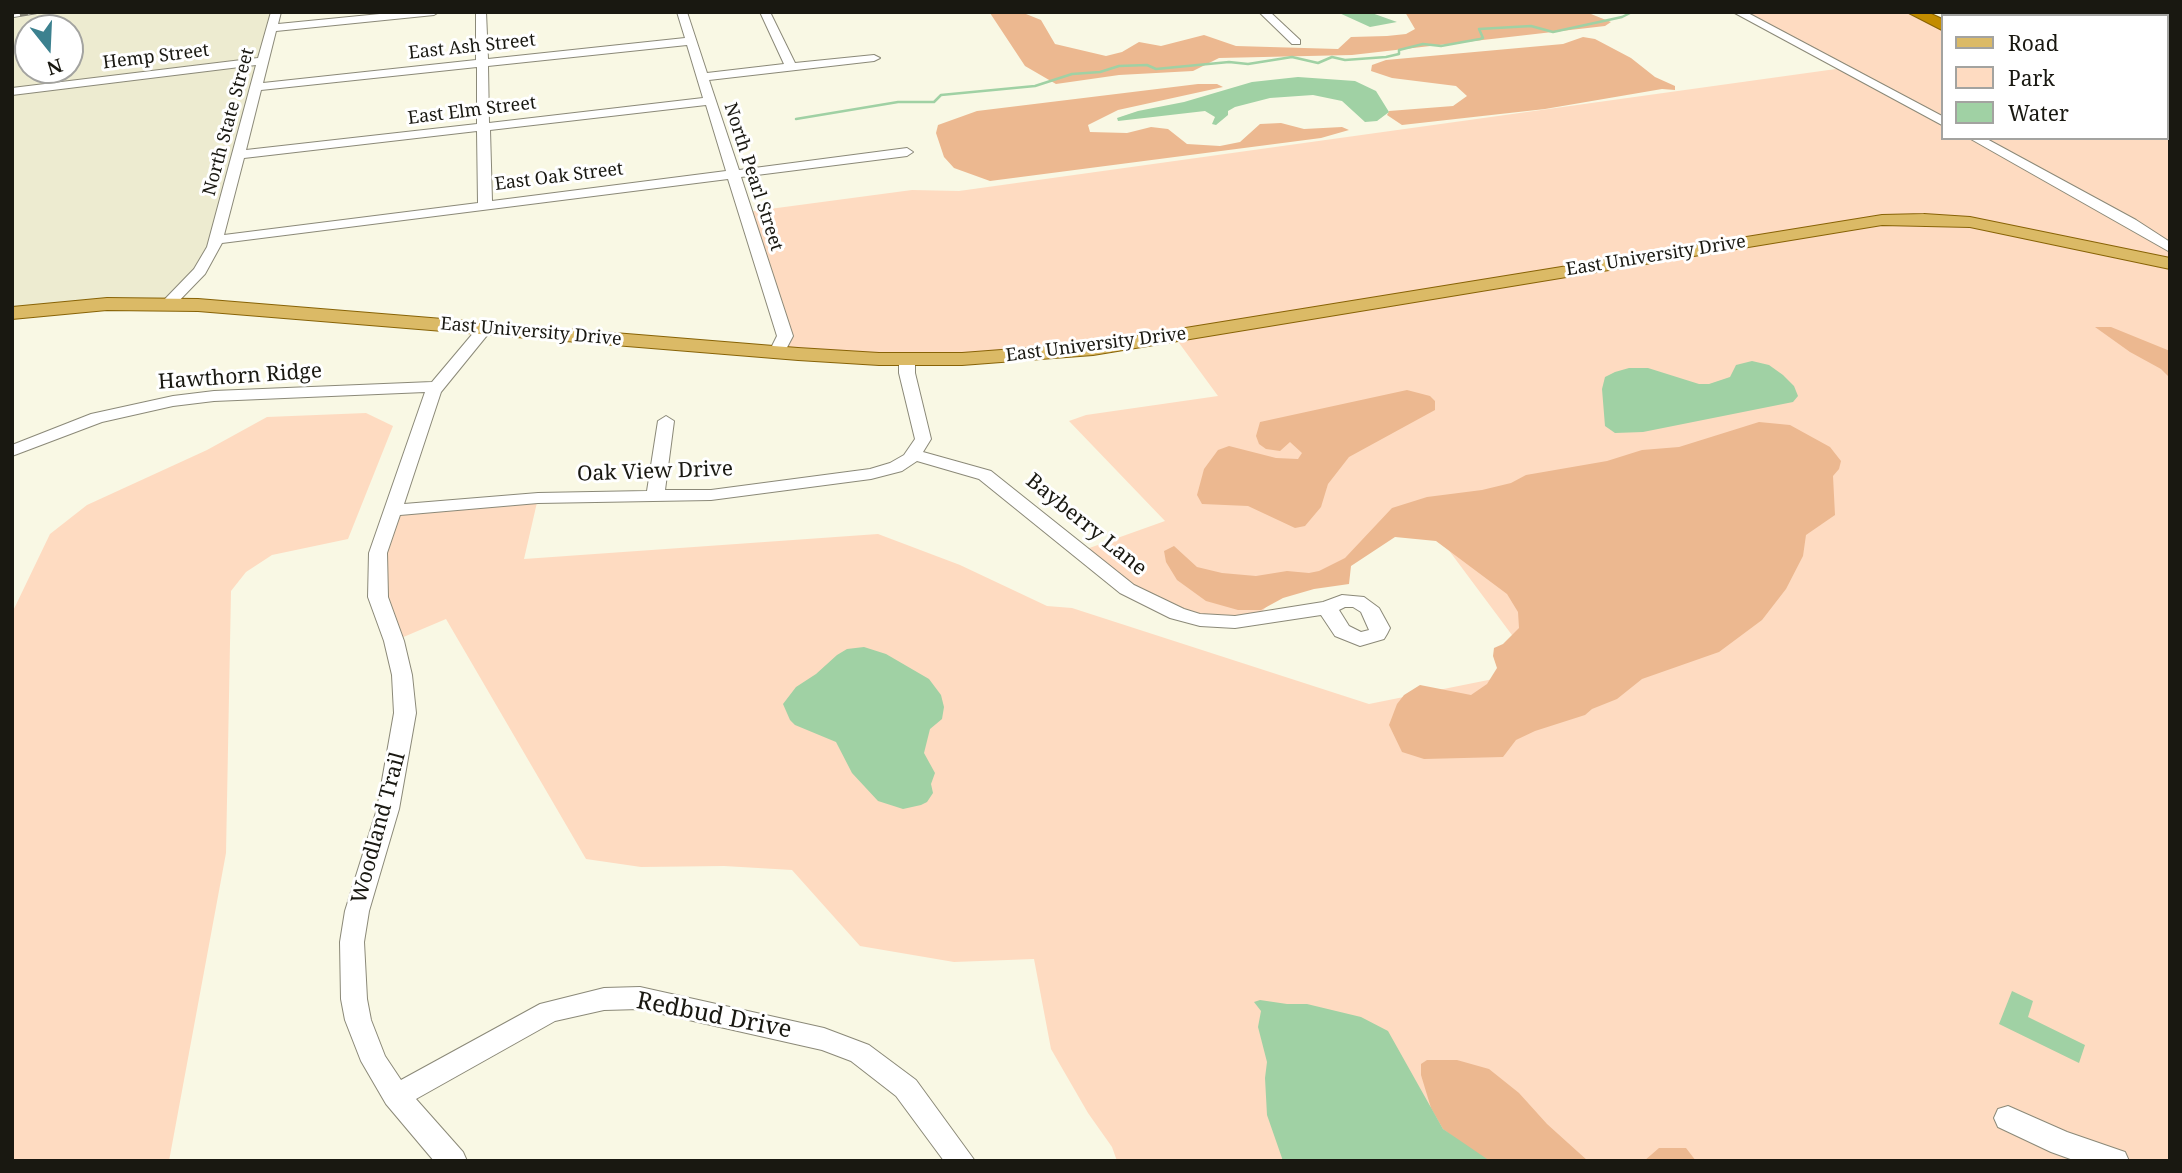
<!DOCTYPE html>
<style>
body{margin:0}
#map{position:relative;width:2182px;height:1173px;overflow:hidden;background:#f9f8e4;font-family:"Noto Serif",serif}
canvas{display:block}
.frame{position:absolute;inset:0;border:14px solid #191811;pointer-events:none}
.legend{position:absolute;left:1941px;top:14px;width:228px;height:126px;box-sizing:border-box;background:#fff;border:2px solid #a3a3a0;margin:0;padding:9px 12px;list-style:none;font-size:21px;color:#191811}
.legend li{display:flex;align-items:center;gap:14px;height:35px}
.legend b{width:35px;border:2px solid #a3a3a0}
.north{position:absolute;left:14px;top:14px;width:70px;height:70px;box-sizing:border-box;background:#fff;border:2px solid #a3a3a0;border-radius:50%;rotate:162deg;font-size:19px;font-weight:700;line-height:28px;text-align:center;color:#191811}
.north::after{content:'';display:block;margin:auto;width:24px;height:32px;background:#3c818f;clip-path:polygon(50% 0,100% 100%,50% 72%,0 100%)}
</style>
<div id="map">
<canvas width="2182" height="1173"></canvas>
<div class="frame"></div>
<ul class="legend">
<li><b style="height:9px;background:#dbba66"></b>Road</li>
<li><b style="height:19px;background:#fedbc1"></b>Park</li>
<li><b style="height:19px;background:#a0d1a4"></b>Water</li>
</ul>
<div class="north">N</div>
</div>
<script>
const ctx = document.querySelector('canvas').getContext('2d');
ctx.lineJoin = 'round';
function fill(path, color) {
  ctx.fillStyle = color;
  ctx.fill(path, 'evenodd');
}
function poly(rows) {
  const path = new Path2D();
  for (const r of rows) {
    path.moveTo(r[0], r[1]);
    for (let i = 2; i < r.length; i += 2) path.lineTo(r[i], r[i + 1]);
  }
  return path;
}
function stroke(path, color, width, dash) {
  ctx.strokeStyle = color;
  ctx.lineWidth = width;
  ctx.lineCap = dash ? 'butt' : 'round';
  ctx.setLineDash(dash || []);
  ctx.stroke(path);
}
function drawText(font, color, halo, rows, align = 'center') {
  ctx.font = font + ' "Noto Serif",serif';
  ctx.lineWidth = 6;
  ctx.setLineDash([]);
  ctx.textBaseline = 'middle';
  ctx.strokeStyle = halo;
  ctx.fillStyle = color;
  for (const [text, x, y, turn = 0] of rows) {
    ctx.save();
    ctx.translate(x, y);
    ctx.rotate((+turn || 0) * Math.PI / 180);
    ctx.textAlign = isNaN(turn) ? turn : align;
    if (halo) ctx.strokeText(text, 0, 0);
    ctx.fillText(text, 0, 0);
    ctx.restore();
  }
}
const built = poly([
 [50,12,276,12,214,247,174,298,123,298,12,307,12,19],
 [28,28,70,28,70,70,28,70]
]);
const green = poly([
 [1741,12,1914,12,1942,25,1942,138,2166,138,2166,99,2170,98,2170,1161,1117,1161,1112,1147,1088,1113,1051,1049,1034,959,954,962,860,946,792,870,724,866,641,867,586,859,446,619,394,641,378,597,391,510,538,498,524,559,878,534,960,565,1047,606,1072,608,1369,704,1538,670,1430,525,1380,530,1332,570,1278,593,1255,620,1177,614,1081,551,1165,521,1069,421,1086,415,1218,396,1174,336,962,359,781,347,747,212,912,190,959,191,1843,68],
 [366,413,393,426,348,539,272,555,246,572,231,591,226,853,169,1161,12,1161,12,613,50,534,87,505,207,450,267,417]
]);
const forest = poly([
 [1021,12,1041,20,1055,44,1106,56,1122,52,1139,42,1161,46,1204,35,1236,46,1338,49,1351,37,1387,36,1406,34,1415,29,1405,12,1586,12,1611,22,1605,26,1352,55,1219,58,1193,71,1119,75,1056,84,1025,66,990,13],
 [2042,12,2170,12,2170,100,2166,100,2166,16,2052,16],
 [1583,37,1595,39,1631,58,1655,77,1675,86,1675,90,1662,89,1545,109,1402,125,1387,115,1389,111,1453,106,1467,96,1456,86,1392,78,1371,71,1372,65,1386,60,1563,44],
 [1198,84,1217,84,1223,87,1118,110,1088,125,1090,132,1127,133,1151,127,1168,129,1187,144,1220,146,1240,142,1260,124,1281,123,1304,129,1342,127,1349,130,1321,138,990,181,954,168,944,157,936,133,938,125,977,111],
 [2095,327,2111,327,2170,351,2170,378,2161,369,2130,352],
 [1407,390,1430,396,1435,401,1435,410,1349,457,1328,484,1321,507,1305,526,1295,528,1248,506,1202,504,1197,495,1204,469,1218,450,1229,446,1276,458,1298,459,1302,453,1290,442,1280,451,1266,449,1259,444,1256,436,1260,422],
 [1759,422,1790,425,1830,447,1841,461,1839,469,1833,476,1835,515,1806,535,1803,556,1786,589,1762,620,1719,652,1642,679,1617,699,1592,709,1585,715,1535,731,1516,740,1503,757,1424,759,1402,752,1389,725,1397,704,1404,695,1420,685,1471,695,1487,684,1497,668,1493,656,1494,648,1503,644,1519,628,1518,612,1507,594,1436,541,1395,537,1351,566,1349,584,1314,589,1283,598,1261,610,1238,610,1206,601,1177,580,1166,562,1164,551,1174,546,1197,567,1222,573,1256,576,1287,571,1309,573,1319,571,1345,558,1392,508,1427,497,1482,490,1511,483,1526,475,1607,461,1642,450,1679,447],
 [1427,1060,1457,1060,1489,1069,1519,1093,1547,1124,1588,1161,1490,1161,1475,1153,1443,1129,1431,1108,1421,1075,1421,1064],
 [1659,1148,1686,1148,1696,1161,1644,1161]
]);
const water = poly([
 [1337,12,1369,12,1397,22,1370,27],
 [1298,77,1355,81,1376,91,1389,112,1377,121,1365,122,1342,101,1313,95,1270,98,1235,107,1228,111,1228,115,1216,125,1212,124,1215,117,1205,111,1118,121,1117,118,1138,111,1184,102,1252,82],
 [1752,361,1769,365,1783,375,1794,386,1798,396,1793,402,1643,432,1615,433,1605,426,1602,389,1605,377,1615,372,1629,368,1648,368,1699,384,1709,384,1730,377,1736,365],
 [864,647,886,654,929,679,941,695,944,707,942,719,930,729,924,753,935,773,931,784,933,793,927,802,921,805,903,809,878,801,852,773,836,742,795,725,790,720,783,704,796,687,816,674,837,655,847,649],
 [2012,991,2033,1001,2028,1017,2085,1045,2079,1063,1999,1024],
 [1260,1000,1287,1004,1307,1004,1361,1017,1388,1031,1443,1129,1490,1161,1283,1161,1267,1115,1265,1078,1267,1062,1258,1027,1261,1011,1254,1002]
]);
const stream = poly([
 [796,119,898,102,934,102,941,95,1035,86,1072,74,1100,72,1119,66,1147,65,1156,69,1229,62,1248,64,1292,57,1318,63,1332,57,1345,60,1386,57,1399,54,1399,50,1423,44,1441,46,1480,39,1483,38,1479,29,1531,26,1553,32,1622,17,1632,12]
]);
const minor = poly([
 [271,12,281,12,278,24,400,12,439,12,434,15,276,31,263,83,476,60,476,12,486,12,488,59,685,38,677,12,687,12,707,73,784,64,760,12,770,12,795,63,874,55,880,58,874,61,709,80,739,170,907,148,913,152,907,156,741,177,793,336,783,355,777,357,769,352,777,336,728,179,222,243,205,274,173,307,163,307,161,304,163,301,194,269,207,247,256,65,12,95,12,88,258,58,271,12],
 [687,45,703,98,489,123,488,66,687,45],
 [477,67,477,124,246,150,261,90,477,67],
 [706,105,726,171,492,201,490,130,706,105],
 [477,131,478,203,224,235,244,158,477,131],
 [1259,12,1270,12,1300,40,1300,44,1292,44,1259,12],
 [1733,12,1746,12,1942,116,1942,125,1733,12],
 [1969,138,1985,138,2136,220,2170,242,2170,252,1969,138],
 [485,323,493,328,441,392,404,504,538,493,647,491,658,421,666,416,674,421,665,490,711,490,870,469,890,463,904,455,915,439,899,373,899,359,907,354,915,359,915,373,931,439,923,452,991,471,1134,585,1184,609,1200,614,1235,616,1323,602,1342,595,1364,597,1379,608,1390,628,1387,634,1384,639,1360,646,1335,636,1321,615,1235,628,1200,626,1170,618,1120,593,979,479,917,461,902,471,871,479,711,500,538,503,400,515,387,553,388,597,404,641,412,675,416,713,399,809,369,911,364,942,367,999,371,1020,385,1056,401,1080,540,1004,604,988,640,987,824,1028,869,1045,916,1080,975,1161,944,1161,896,1096,851,1061,822,1050,640,1009,604,1010,555,1021,416,1099,463,1152,467,1161,434,1161,386,1104,361,1061,345,1020,341,999,340,942,345,911,377,809,394,713,392,675,384,641,368,597,369,553,425,392,214,401,173,406,102,422,12,456,12,445,91,414,173,396,214,391,432,382,480,325,485,323],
 [1345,607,1353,607,1361,612,1369,630,1361,632,1349,626,1339,610,1345,607],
 [2008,1106,2067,1132,2125,1152,2129,1161,2076,1161,2051,1152,1998,1127,1994,1118,1998,1109,2008,1106]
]);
const major = poly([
 [1924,214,1970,217,2170,258,2170,269,1970,227,1882,225,1093,355,962,365,879,365,798,360,198,311,107,310,12,319,12,307,107,298,198,299,798,348,879,353,962,353,1093,343,1882,215,1924,214]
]);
const highway = poly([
 [1907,12,1927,12,1942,19,1942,30,1907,12],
 [2166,126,2170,127,2170,138,2166,137,2166,126]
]);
const rail = poly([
 [12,16,36,12]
]);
const farStreetnames = [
 ["East Ash Street",472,47,-6],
 ["Hemp Street",156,57,-7],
 ["East Elm Street",472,111,-7],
 ["North State Street",229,122,-75],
 ["East Oak Street",559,177,-7],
 ["North Pearl Street",753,177,72],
 ["East University Drive",1656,256,-9],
 ["East University Drive",531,332,5],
 ["East University Drive",1096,345,-7]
];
const streetNames = [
 ["Hawthorn Ridge",240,377,-4],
 ["Oak View Drive",655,472,-2],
 ["Bayberry Lane",1086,525,39],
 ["Woodland Trail",379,828,-75]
];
const nearStreetnames = [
 ["Redbud Drive",714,1016,11]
];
fill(built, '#edebd0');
fill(green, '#fedbc1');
fill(forest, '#ecb890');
fill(water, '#a0d1a4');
stroke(stream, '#a0d1a4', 2.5);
stroke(minor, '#8b8978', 2);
stroke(major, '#886306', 2);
stroke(highway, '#886306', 2);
fill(minor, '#fff');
fill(major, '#dbba66');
fill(highway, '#c38c00');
stroke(rail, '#858477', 4.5);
stroke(rail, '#fff', 2.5, [8]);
drawText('18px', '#191811', '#fff', farStreetnames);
drawText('21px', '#191811', '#fff', streetNames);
drawText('24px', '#191811', '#fff', nearStreetnames);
</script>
